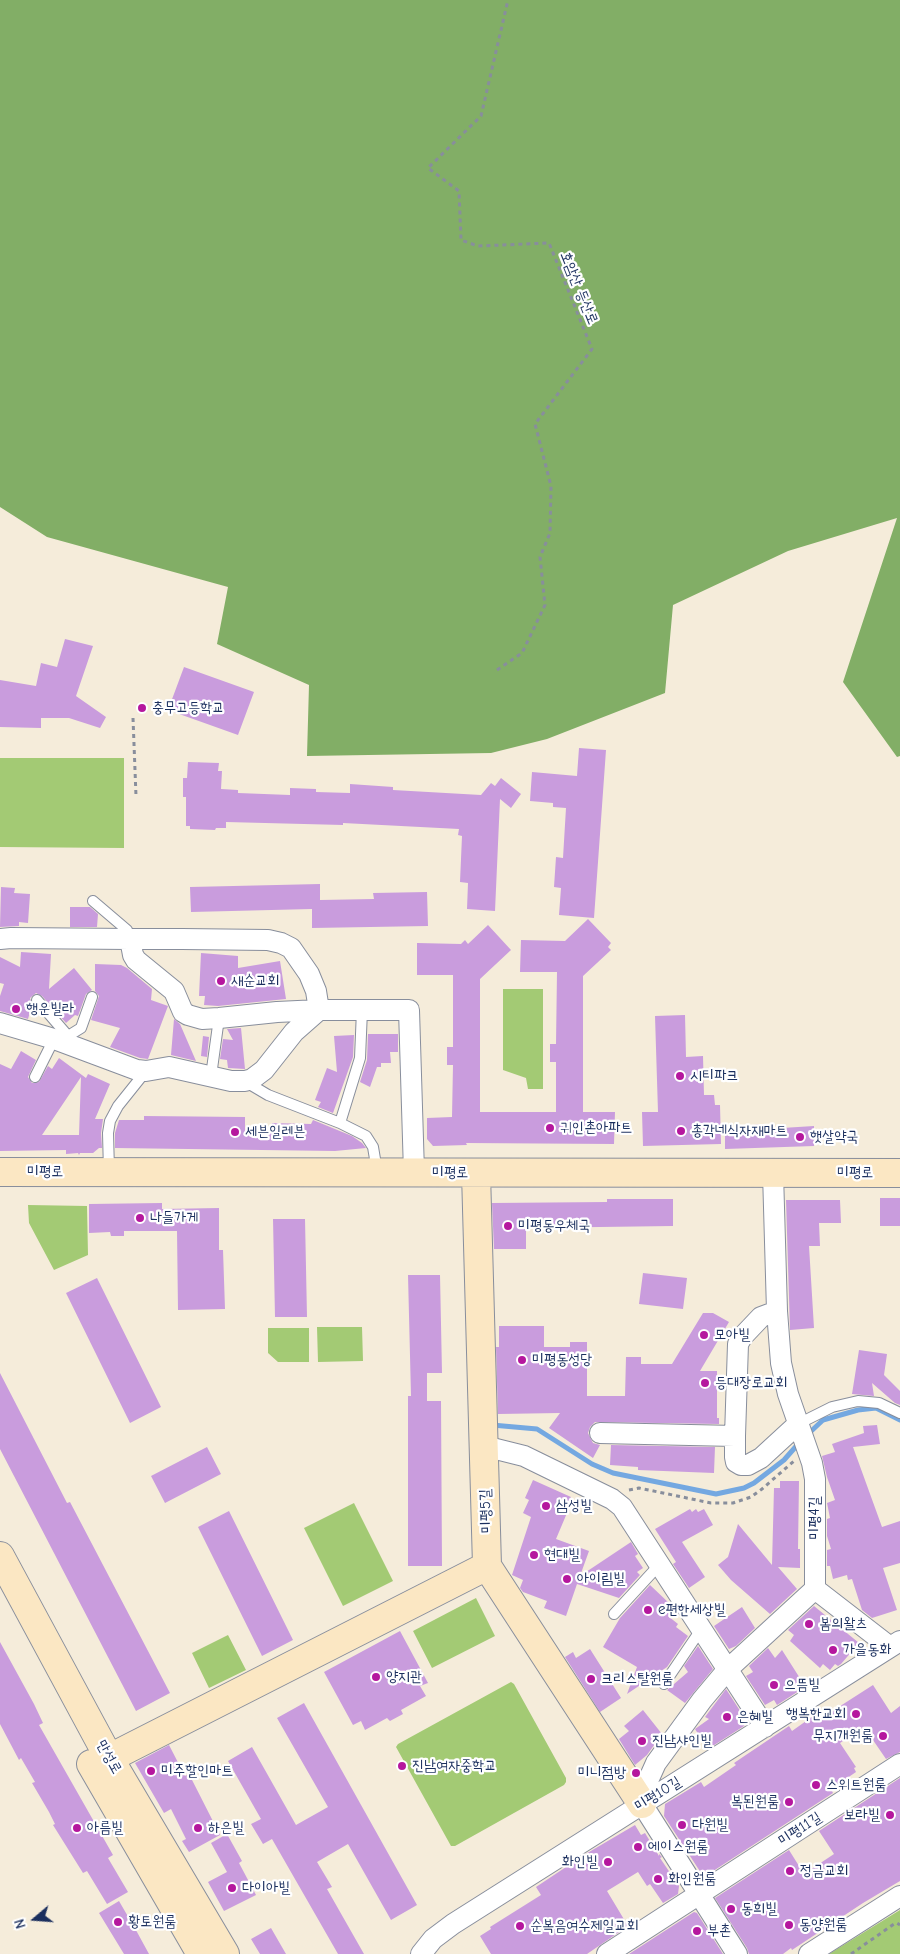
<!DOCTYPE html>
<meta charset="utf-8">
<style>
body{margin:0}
#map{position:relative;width:900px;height:1954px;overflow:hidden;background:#f5ecda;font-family:"Comic Neue",sans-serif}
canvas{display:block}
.north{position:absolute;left:10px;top:1894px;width:50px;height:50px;-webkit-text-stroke:4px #fff;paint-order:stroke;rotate:252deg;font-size:14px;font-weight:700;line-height:20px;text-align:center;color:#1b2f5e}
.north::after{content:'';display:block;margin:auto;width:18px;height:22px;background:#1b2f5e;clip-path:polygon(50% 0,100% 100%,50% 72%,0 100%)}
</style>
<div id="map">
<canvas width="900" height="1954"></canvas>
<div class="north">N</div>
</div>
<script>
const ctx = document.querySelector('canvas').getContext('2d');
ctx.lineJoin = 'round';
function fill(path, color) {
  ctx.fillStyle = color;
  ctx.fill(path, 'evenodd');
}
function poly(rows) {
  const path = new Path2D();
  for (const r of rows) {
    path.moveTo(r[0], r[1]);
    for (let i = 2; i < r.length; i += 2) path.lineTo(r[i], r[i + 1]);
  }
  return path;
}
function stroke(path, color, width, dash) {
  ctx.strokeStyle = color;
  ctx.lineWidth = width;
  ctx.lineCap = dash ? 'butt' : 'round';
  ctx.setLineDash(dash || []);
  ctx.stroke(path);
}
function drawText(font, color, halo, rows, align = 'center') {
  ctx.font = font + ' "Comic Neue","Poor Story",sans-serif';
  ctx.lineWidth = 4.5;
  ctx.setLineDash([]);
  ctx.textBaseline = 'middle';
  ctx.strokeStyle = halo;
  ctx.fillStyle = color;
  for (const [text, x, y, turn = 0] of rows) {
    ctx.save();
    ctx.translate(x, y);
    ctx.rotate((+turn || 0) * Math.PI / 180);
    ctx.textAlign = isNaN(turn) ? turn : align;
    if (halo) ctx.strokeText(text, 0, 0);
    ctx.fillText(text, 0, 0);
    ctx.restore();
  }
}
const green = poly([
 [0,758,124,758,124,848,0,847],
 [503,989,543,989,543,1089,528,1089,526,1078,503,1070],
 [28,1205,87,1206,88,1255,54,1270,29,1223],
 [317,1327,362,1327,363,1361,318,1362],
 [268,1328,309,1328,309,1362,278,1362,268,1353],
 [354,1503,393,1581,343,1606,304,1528],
 [476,1598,495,1636,432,1668,413,1631],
 [228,1635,246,1670,209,1688,192,1653],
 [511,1682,514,1684,566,1778,566,1782,564,1785,455,1846,451,1846,396,1747,398,1744],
 [900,1910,900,1954,829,1954]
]);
const forest = poly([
 [0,0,900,0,900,756,897,757,843,682,897,518,788,551,673,605,665,693,547,739,491,753,307,756,309,685,217,644,228,587,47,537,0,507]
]);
const stream = poly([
 [492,1425,537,1429,592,1464,613,1473,716,1494,744,1488,754,1483,784,1460,799,1443],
 [807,1435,823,1420,858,1410,876,1408,900,1420]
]);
const building = poly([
 [65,639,93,646,76,696,106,717,100,728,69,718,41,718,41,728,0,727,0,680,36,686,41,663,57,667],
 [184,667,254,692,238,735,168,710],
 [579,748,606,750,594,918,559,915,561,888,554,887,556,857,563,858,566,808,553,807,553,803,530,801,532,772,577,776],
 [188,762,219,763,218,771,222,771,221,789,238,790,238,793,290,795,290,788,316,789,316,792,350,793,350,784,393,787,393,790,481,795,491,783,495,786,501,778,521,794,511,808,500,799,495,911,467,909,468,883,460,882,462,836,458,835,459,829,343,823,343,825,226,822,226,828,216,828,215,830,190,829,190,826,186,826,186,797,183,797,183,778,187,778],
 [320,884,320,900,374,899,373,893,427,892,428,926,312,928,312,909,191,912,190,887],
 [1,887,15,888,14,893,30,894,28,923,19,922,19,926,0,927],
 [70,907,90,907,98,914,97,927,70,927],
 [588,919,611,943,608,947,611,950,583,976,583,1112,615,1112,614,1144,466,1143,467,1145,433,1146,427,1139,427,1118,452,1117,453,1065,447,1065,447,1047,453,1047,453,975,417,975,417,943,461,944,465,940,468,944,488,925,511,950,480,979,480,1112,556,1112,556,1062,550,1062,550,1044,556,1044,557,972,520,972,521,940,565,941],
 [21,952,51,954,49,989,74,968,92,990,86,994,78,1016,75,1015,66,1023,42,996,36,993,30,998,32,1005,28,1019,0,1011,0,996,4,984,0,983,0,957,20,967],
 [201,953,238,956,238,968,280,961,286,999,218,1006,204,1005,205,996,199,996],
 [95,964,121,965,127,968,152,989,151,1000,168,1006,148,1059,140,1058,110,1047,120,1028,91,1020,99,996,95,991],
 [685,1015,686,1057,703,1056,704,1095,714,1095,715,1105,720,1105,721,1144,643,1146,642,1112,658,1112,655,1016],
 [174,1019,180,1024,196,1061,171,1055],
 [241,1028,245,1069,228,1068,227,1060,220,1059,223,1039,233,1040,227,1029],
 [368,1034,398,1034,398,1052,390,1052,391,1063,381,1063,381,1067,377,1067,370,1087,360,1082,367,1060],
 [354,1035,353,1057,333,1113,318,1107,321,1102,315,1100,327,1068,337,1072,334,1036],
 [203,1036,209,1037,207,1057,201,1056],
 [21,1051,36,1060,28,1077,32,1083,39,1082,48,1066,52,1069,59,1058,86,1078,88,1074,110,1084,95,1119,103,1119,101,1133,102,1148,99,1148,93,1153,80,1153,79,1155,78,1153,66,1154,66,1150,0,1151,0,1064,11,1069],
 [81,1077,79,1135,42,1135],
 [144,1116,245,1117,245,1132,271,1133,272,1123,311,1124,313,1120,352,1136,362,1143,366,1148,335,1151,115,1148,115,1133,119,1120,144,1120],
 [766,1124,766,1129,814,1126,814,1146,725,1149,725,1134,753,1127,753,1125],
 [880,1198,900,1198,900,1226,880,1226],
 [607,1199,673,1199,673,1226,526,1228,526,1249,494,1249,492,1203,607,1202],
 [786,1200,840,1200,841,1223,819,1223,820,1246,809,1246,814,1328,790,1330],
 [162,1203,162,1209,219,1208,219,1250,223,1250,225,1309,178,1310,177,1231,124,1231,124,1236,111,1236,110,1232,89,1233,89,1204],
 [273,1219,305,1219,307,1317,275,1317],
 [643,1273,687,1278,683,1309,639,1304],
 [408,1275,440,1275,442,1373,427,1373,427,1401,441,1401,442,1566,408,1566,408,1396,411,1396],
 [97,1278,161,1407,130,1423,66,1293],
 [703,1313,713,1313,729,1322,700,1371,717,1371,717,1418,719,1418,719,1424,595,1422,590,1427,588,1433,593,1443,600,1445,593,1458,549,1428,560,1413,498,1414,496,1347,499,1347,499,1326,544,1326,544,1347,570,1347,570,1342,587,1342,587,1396,625,1396,626,1357,641,1357,641,1364,672,1364],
 [859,1350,887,1354,884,1375,900,1391,900,1405,895,1403,872,1383,874,1396,852,1394],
 [0,1373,67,1503,70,1502,170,1693,136,1711,0,1449],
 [877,1425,880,1444,853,1447,882,1527,900,1521,900,1563,883,1568,897,1610,872,1618,862,1610,852,1579,848,1580,847,1575,833,1579,830,1566,827,1566,827,1550,831,1549,827,1536,827,1519,830,1518,827,1503,835,1500,827,1477,822,1456,835,1452,832,1444,864,1433,863,1426],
 [611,1445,715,1447,714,1473,638,1470,638,1467,610,1465],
 [207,1447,221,1474,165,1503,151,1476],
 [533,1480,571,1497,564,1512,567,1513,556,1539,589,1551,580,1576,631,1542,638,1554,635,1556,643,1568,637,1572,640,1575,619,1598,577,1584,566,1616,544,1608,547,1601,523,1592,520,1588,523,1580,512,1575,531,1517,523,1513,529,1500,525,1498],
 [780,1481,799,1481,798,1549,800,1549,800,1568,778,1567,797,1589,770,1614,731,1580,718,1565,728,1557,738,1524,772,1565,774,1488,780,1488],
 [690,1509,692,1512,696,1509,698,1512,704,1509,713,1525,682,1542,705,1577,689,1588,673,1564,676,1562,655,1529],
 [229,1511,293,1640,262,1656,198,1527],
 [650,1585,669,1603,666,1607,671,1613,668,1616,678,1624,676,1627,688,1636,667,1667,627,1694,637,1667,603,1647,620,1618],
 [814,1606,859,1643,841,1664,838,1666,835,1664,830,1670,823,1664,820,1668,790,1641,794,1635,788,1630],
 [742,1607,755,1628,736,1646,729,1649,714,1626],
 [400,1631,428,1683,420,1686,426,1696,401,1710,403,1714,390,1721,387,1718,365,1730,361,1721,353,1725,324,1672],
 [0,1642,34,1704,43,1723,39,1725,113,1855,108,1858,128,1892,107,1904,87,1871,83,1873,53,1825,55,1824,49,1812,32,1783,35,1782,21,1758,19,1760,0,1724],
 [698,1646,713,1669,685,1703,667,1690,688,1672,684,1666],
 [768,1648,775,1658,782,1650,803,1683,799,1686,802,1689,777,1705,774,1700,765,1705,746,1676,753,1672,749,1666],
 [590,1649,621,1698,600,1712,565,1657,573,1652,576,1658],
 [873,1685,891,1713,900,1706,900,1752,886,1759,864,1727,840,1743,856,1767,854,1768,856,1772,831,1789,833,1793,704,1877,703,1876,664,1816,665,1804,701,1782,704,1787,736,1765,734,1763,789,1726,792,1731,816,1714,820,1719],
 [726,1689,746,1720,744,1726,708,1749,695,1729,709,1719,705,1717],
 [304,1703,417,1905,391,1920,348,1844,317,1862,332,1887,327,1889,364,1954,338,1954,272,1839,263,1844,251,1824,261,1819,228,1761,252,1747,296,1825,328,1807,277,1718],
 [643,1710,662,1734,647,1755,635,1765,619,1739,629,1731,624,1726],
 [169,1745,185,1776,189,1774,220,1835,189,1852,182,1841,186,1839,171,1809,164,1813,135,1763],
 [900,1778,900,1881,863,1903,792,1950,791,1948,783,1954,749,1954,747,1948,715,1898,789,1850,804,1874,834,1854,819,1831],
 [635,1825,641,1835,645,1833,659,1856,659,1854,662,1857,660,1858,679,1886,678,1894,663,1903,650,1884,647,1886,638,1872,607,1891,628,1926,587,1954,491,1954,480,1936,491,1929,490,1927,541,1895,536,1887,584,1855],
 [227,1834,242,1861,239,1863,256,1895,224,1911,208,1882,227,1872,211,1843],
 [119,1901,137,1932,149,1954,124,1954,99,1913],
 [694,1912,697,1913,723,1954,629,1954],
 [271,1928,286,1954,260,1954,251,1939]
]);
const path = poly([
 [497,670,522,653,545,605,540,557,550,533,551,486,535,424,592,349,549,243,478,246,461,240,459,191,428,168,481,116,508,0],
 [133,718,136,796],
 [629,1490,639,1488,711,1503,733,1503,751,1497,762,1489,794,1461],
 [851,1954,894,1924,897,1923,900,1925]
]);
const lane = poly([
 [93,901,127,930,130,939],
 [37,1000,68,1036],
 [60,1041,81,1028,92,997],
 [211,1076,219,1018],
 [35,1077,54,1039],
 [246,1082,268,1095,340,1123,366,1136,373,1147,377,1171],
 [340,1123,360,1058,362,1010],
 [109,1171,108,1133,110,1121,118,1106,146,1071],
 [798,1424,832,1407,858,1401,879,1403,900,1413],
 [614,1614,660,1564],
 [664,1684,702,1628]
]);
const street = poly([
 [0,939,11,938,130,939,182,939,268,940,281,943,291,948,309,974,316,991,319,1010,277,1012,219,1018,202,1019,188,1015,183,1012,174,991,136,960,133,955,130,939],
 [0,1023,54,1039,137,1070,146,1071,169,1067,231,1081,245,1081,252,1079,264,1070,294,1032,319,1010,409,1010,414,1172],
 [777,1311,761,1317,742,1337,738,1344,735,1436,735,1457,736,1462,741,1465,748,1465,761,1458,798,1424],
 [600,1433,735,1436],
 [484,1446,524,1456,612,1499,622,1507,765,1727],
 [815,1589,890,1647],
 [421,1954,433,1939,453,1924,900,1641],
 [607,1954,900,1764],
 [737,1954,642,1804,647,1783,656,1763,702,1700,728,1669,815,1589,815,1479,812,1463,788,1394,781,1363,777,1311,773,1173],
 [809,1954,900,1896]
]);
const secondary = poly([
 [0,1172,900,1173],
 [476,1173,487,1566,642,1804],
 [0,1556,109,1758,225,1954],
 [91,1764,201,1954],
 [94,1766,487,1566]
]);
const markers = [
 [142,708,5,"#b5179e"],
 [221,981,5,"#b5179e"],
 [16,1009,5,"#b5179e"],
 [680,1076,5,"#b5179e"],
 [550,1128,5,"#b5179e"],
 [681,1131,5,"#b5179e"],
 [235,1132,5,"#b5179e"],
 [800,1137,5,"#b5179e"],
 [140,1218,5,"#b5179e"],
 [508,1226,5,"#b5179e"],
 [704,1335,5,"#b5179e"],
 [522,1360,5,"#b5179e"],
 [705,1383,5,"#b5179e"],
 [546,1506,5,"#b5179e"],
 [534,1555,5,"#b5179e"],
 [567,1579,5,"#b5179e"],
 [648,1610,5,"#b5179e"],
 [809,1624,5,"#b5179e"],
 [833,1650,5,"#b5179e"],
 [376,1677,5,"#b5179e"],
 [591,1679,5,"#b5179e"],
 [774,1685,5,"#b5179e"],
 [856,1714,5,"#b5179e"],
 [727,1717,5,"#b5179e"],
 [883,1736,5,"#b5179e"],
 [642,1741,5,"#b5179e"],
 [402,1766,5,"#b5179e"],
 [151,1771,5,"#b5179e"],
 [636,1773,5,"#b5179e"],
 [816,1785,5,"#b5179e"],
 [789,1802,5,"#b5179e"],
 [890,1815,5,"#b5179e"],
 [682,1825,5,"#b5179e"],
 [77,1828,5,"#b5179e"],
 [198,1828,5,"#b5179e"],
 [638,1847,5,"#b5179e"],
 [608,1862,5,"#b5179e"],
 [790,1871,5,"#b5179e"],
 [658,1879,5,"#b5179e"],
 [232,1888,5,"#b5179e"],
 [731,1909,5,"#b5179e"],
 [118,1922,5,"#b5179e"],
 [789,1925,5,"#b5179e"],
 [520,1926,5,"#b5179e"],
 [697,1931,5,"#b5179e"]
];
const streetNames = [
 ["호암산 등산로",579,288,68],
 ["미평로",45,1172],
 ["미평로",450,1173],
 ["미평로",855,1173],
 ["미평5길",486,1511,-92],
 ["미평4길",815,1518,-90],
 ["만성로",109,1757,61],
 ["미평10길",658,1794,-32],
 ["미평11길",800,1829,-33]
];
const poiNames = [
 ["충무고등학교",152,708],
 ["새순교회",231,981],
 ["행운빌라",26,1009],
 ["시티파크",690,1076],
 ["귀인촌아파트",560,1128],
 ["총각네식자재마트",691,1131],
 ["세븐일레븐",245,1132],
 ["햇살약국",810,1137],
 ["나들가게",150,1218],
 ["미평동우체국",518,1226],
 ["모아빌",714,1335],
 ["미평동성당",532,1360],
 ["등대장로교회",715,1383],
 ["삼성빌",556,1506],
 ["현대빌",544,1555],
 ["아이림빌",577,1579],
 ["e편한세상빌",658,1610],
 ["봄의왈츠",819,1624],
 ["가을동화",843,1650],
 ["양지관",386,1677],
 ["크리스탈원룸",601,1679],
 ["으뜸빌",784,1685],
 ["행복한교회",846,1714,"right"],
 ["은혜빌",737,1717],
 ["무지개원룸",873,1736,"right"],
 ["진남샤인빌",652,1741],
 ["진남여자중학교",412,1766],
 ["미주할인마트",161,1771],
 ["미니점방",626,1773,"right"],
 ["스위트원룸",826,1785],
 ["복된원룸",779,1802,"right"],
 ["보라빌",880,1815,"right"],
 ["다원빌",692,1825],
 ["아름빌",87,1828],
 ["하은빌",208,1828],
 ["에이스원룸",648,1847],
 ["화인빌",598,1862,"right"],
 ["정금교회",800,1871],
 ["화인원룸",668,1879],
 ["다이아빌",242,1888],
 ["동희빌",741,1909],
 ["황토원룸",128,1922],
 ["동양원룸",799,1925],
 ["순복음여수제일교회",530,1926],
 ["부촌",707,1931]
];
fill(green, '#a3ca74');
fill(forest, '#82ae66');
stroke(stream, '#74a8e1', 5);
fill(building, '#c99cdd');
stroke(lane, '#888e9c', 12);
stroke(street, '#888e9c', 22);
stroke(secondary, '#888e9c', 30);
stroke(path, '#888e9c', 3, [4, 4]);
stroke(lane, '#fff', 10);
stroke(street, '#fff', 20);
stroke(secondary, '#fbe7c3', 28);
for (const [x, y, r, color] of markers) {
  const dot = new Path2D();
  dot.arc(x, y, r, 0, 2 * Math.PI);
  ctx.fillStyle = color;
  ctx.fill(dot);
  stroke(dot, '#fff', 2);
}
drawText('15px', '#1b2f5e', '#fff', streetNames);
drawText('15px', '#1b2f5e', '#fff', poiNames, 'left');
</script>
